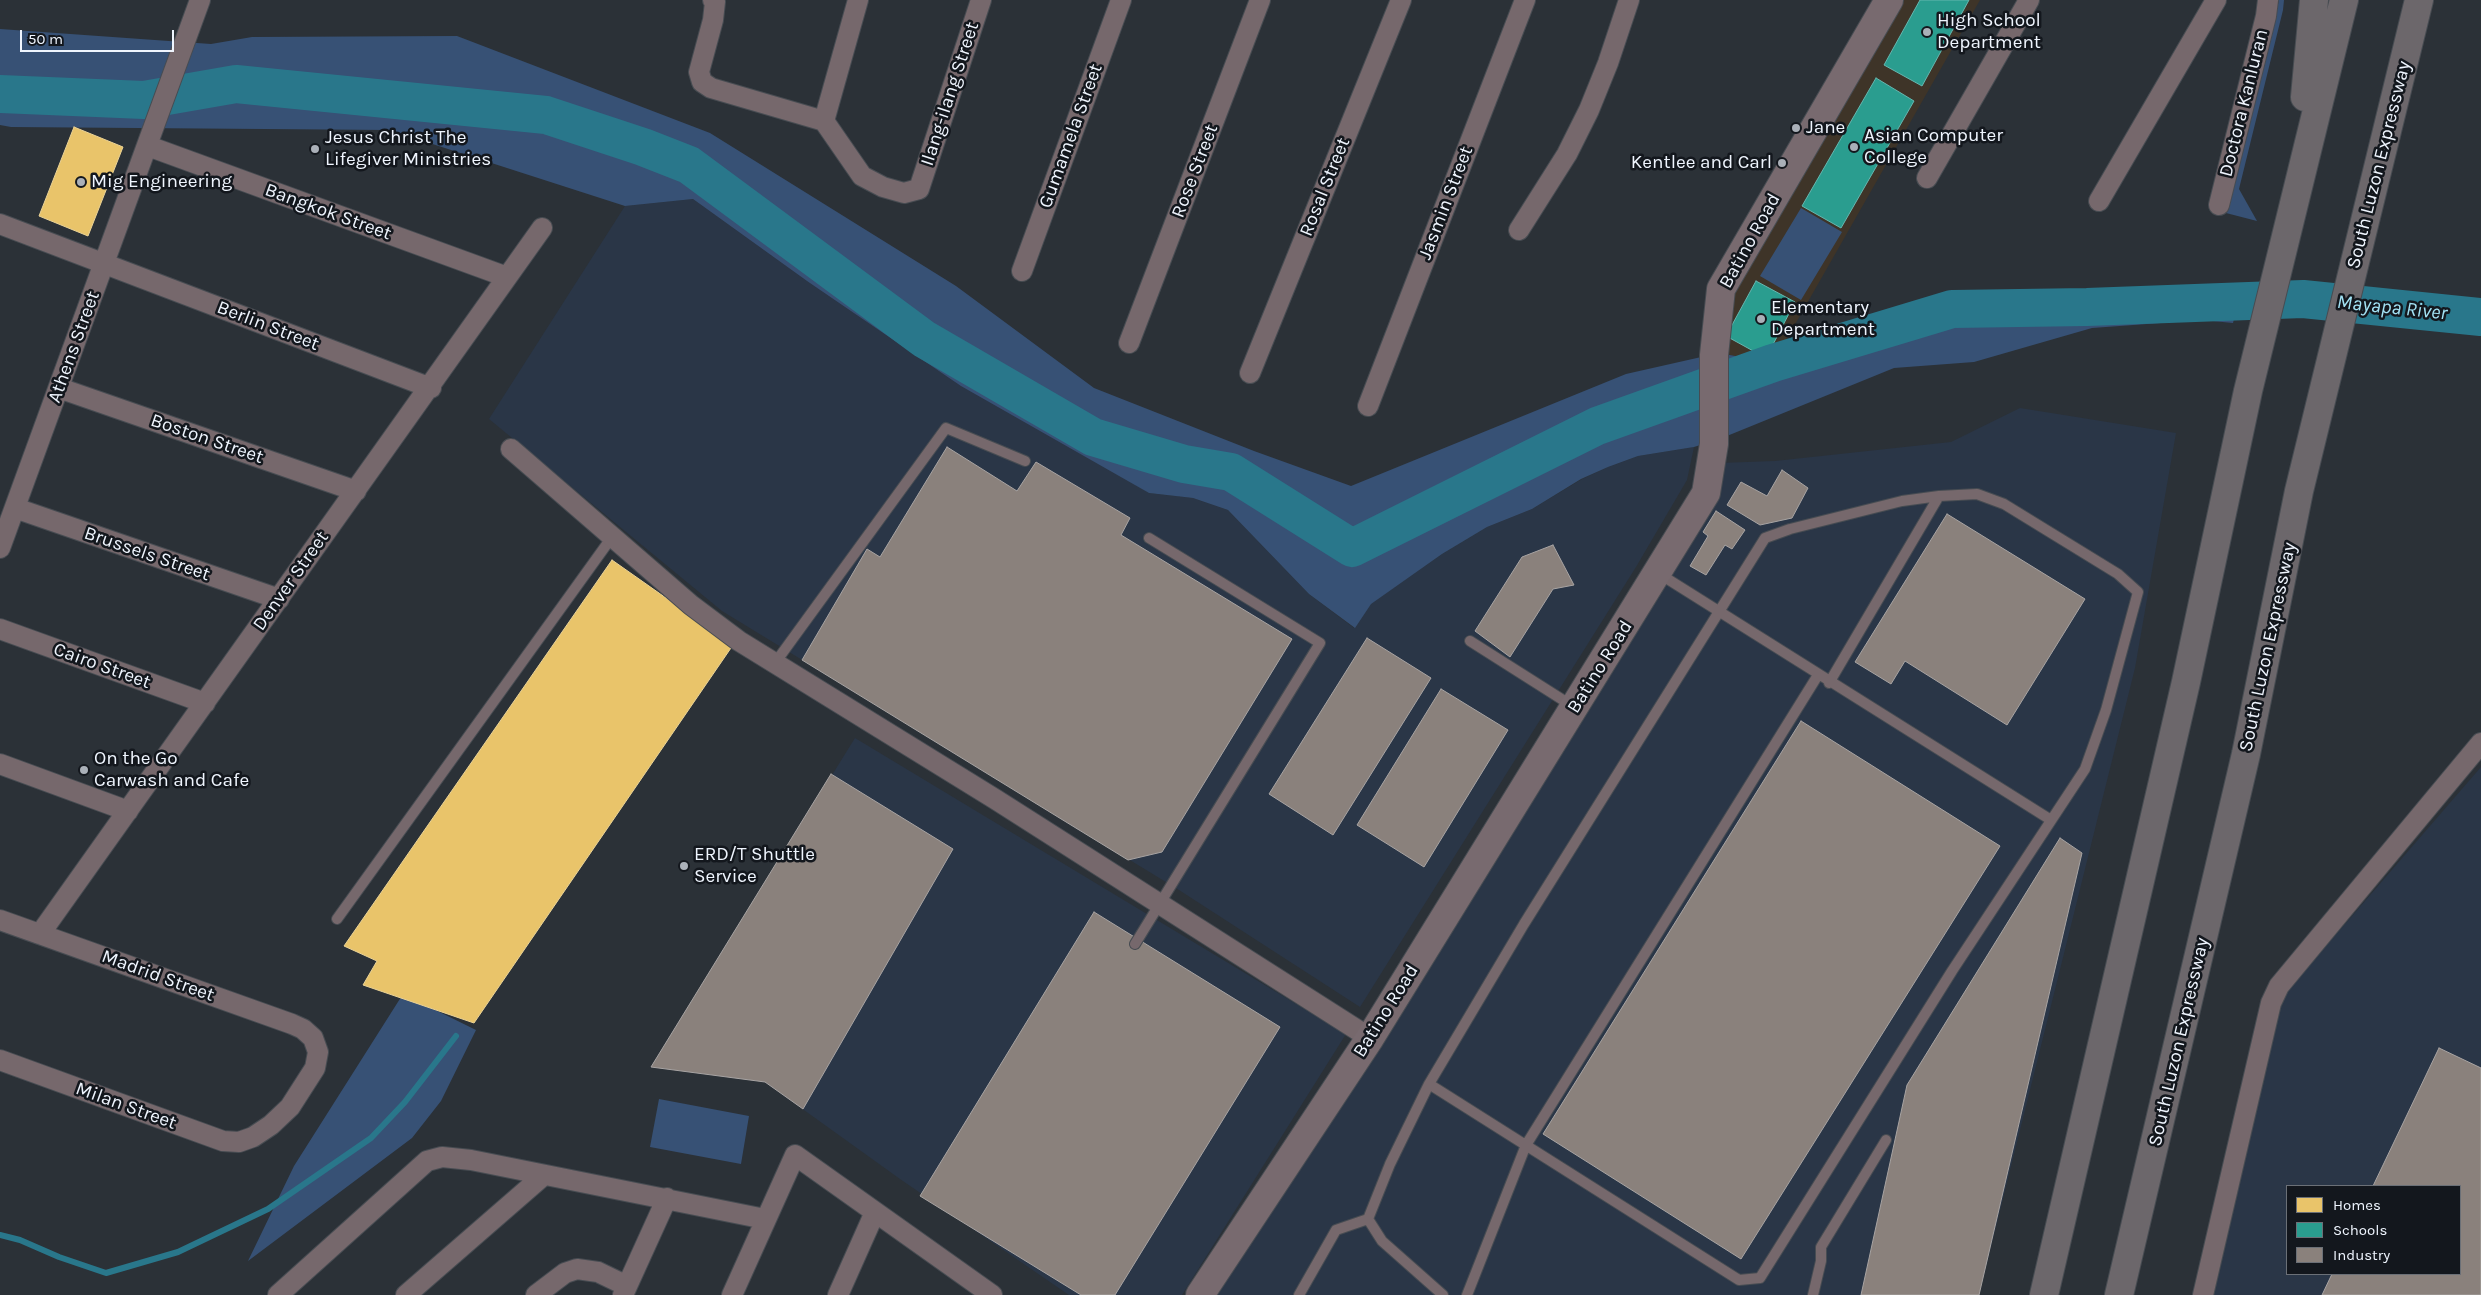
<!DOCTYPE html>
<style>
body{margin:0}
#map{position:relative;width:2481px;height:1295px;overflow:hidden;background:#2b3137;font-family:Karla,sans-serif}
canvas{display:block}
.legend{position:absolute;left:2286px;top:1185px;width:175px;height:90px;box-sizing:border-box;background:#13171d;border:1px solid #6b7077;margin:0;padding:6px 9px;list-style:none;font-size:15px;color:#eff5fe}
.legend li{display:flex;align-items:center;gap:10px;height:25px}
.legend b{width:25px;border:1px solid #6b7077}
.scale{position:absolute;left:20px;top:30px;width:154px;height:22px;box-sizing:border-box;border:2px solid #eff5fe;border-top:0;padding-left:6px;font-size:15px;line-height:18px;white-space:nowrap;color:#eff5fe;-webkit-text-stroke:4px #13171d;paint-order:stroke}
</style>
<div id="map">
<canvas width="2481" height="1295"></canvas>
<ul class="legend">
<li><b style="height:14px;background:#e9c46a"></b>Homes</li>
<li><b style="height:14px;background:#2a9d8f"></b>Schools</li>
<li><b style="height:14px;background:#8a817c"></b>Industry</li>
</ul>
<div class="scale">50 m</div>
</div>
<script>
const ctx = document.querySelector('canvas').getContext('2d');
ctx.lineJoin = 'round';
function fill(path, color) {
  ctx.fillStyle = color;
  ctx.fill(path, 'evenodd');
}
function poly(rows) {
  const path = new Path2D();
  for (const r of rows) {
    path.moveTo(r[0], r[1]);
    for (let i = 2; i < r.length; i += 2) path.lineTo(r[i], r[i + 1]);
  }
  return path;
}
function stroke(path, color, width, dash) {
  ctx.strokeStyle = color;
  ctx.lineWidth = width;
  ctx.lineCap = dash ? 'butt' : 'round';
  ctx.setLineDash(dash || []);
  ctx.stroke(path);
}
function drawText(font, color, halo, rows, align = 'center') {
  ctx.font = font + ' Karla,sans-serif';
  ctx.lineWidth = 5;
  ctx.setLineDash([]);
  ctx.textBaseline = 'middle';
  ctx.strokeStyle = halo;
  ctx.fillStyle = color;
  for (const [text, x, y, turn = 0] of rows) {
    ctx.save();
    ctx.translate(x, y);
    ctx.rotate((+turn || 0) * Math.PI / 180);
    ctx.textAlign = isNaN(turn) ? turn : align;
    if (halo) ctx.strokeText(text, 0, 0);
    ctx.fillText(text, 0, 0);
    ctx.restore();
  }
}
const built = poly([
 [693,199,807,281,1149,493,1193,498,1228,510,1309,594,1354,628,1370,604,1442,554,1487,527,1532,509,1582,479,1608,467,1638,456,1694,447,1687,480,1636,567,1360,1007,1179,890,722,611,489,419,625,206],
 [2020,408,2176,433,2135,668,1979,1295,1215,1295,1720,463,1775,461,1951,442],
 [855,738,1346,1034,1182,1295,1069,1295,900,1179,765,1082,651,1067],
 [2481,767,2481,1295,2212,1295,2281,998],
 [2287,1186,2460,1186,2460,1274,2287,1274]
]);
const education = poly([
 [1898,0,1980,0,1773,363,1719,353,1727,294]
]);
const green = poly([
 [2279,0,2284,0,2283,10,2239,189,2257,221,2226,213],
 [0,29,211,44,252,37,457,36,710,133,956,286,1094,388,1254,451,1351,486,1626,374,1719,353,1773,363,1952,309,2087,307,2242,285,2233,323,2202,320,2092,328,1974,362,1894,368,1722,438,1694,447,1638,456,1608,467,1581,479,1532,509,1487,527,1442,554,1371,604,1355,628,1309,594,1228,510,1193,498,1149,493,961,386,807,281,693,199,625,206,389,130,11,127,0,125],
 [1801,208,1842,232,1801,300,1760,276],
 [403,994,476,1030,441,1101,412,1138,248,1261,294,1166],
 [659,1099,749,1116,741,1164,650,1147]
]);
const homes = poly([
 [74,127,123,147,88,236,39,216,74,127],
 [612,560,733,645,474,1023,363,985,377,961,344,946,612,560]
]);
const schools = poly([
 [1920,0,1969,0,1922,86,1884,65,1920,0],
 [1876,78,1914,101,1841,228,1802,206,1876,78],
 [1756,281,1795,302,1766,358,1726,336,1756,281]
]);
const industry = poly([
 [947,447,1017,491,1036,462,1130,518,1121,535,1292,639,1162,852,1128,860,802,660,867,549,880,557,947,447],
 [1782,470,1808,488,1792,518,1760,525,1727,505,1741,482,1767,496,1782,470],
 [1716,511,1745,530,1732,549,1725,545,1706,575,1690,566,1708,536,1703,532,1716,511],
 [1947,514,2085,599,2007,725,1905,661,1891,684,1855,662,1947,514],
 [1553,545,1574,585,1553,589,1510,657,1475,631,1522,557,1553,545],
 [1367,638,1431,678,1333,835,1269,794,1367,638],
 [1441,689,1508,730,1424,867,1357,825,1441,689],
 [1801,721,2000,846,1741,1259,1543,1134,1801,721],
 [831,774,953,849,803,1109,765,1082,651,1067,831,774],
 [2060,838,2082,853,1979,1295,1861,1295,1907,1085,2060,838],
 [1094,912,1280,1027,1115,1295,1081,1295,920,1196,1094,912],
 [2439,1048,2481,1068,2481,1295,2322,1295,2332,1274,2460,1274,2460,1186,2373,1186,2439,1048]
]);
const stream = poly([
 [0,1235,20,1240,59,1257,106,1273,178,1252,268,1209,371,1138,405,1102,456,1036]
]);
const river = poly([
 [0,94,144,100,236,84,546,115,643,147,689,165,924,339,1093,437,1184,464,1231,472,1352,548,1597,426,1773,363,1952,309,2087,307,2303,299,2481,317]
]);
const lane = poly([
 [1658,573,2051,820],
 [1470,641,1574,707],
 [775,663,946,428,1025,461],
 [1829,683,1939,496],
 [337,919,612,537],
 [1135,944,1320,643,1149,538],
 [1368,1219,1382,1241,1443,1295],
 [1299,1295,1336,1230,1368,1219,1390,1164,1429,1084,1524,924,1765,538,1790,529,1902,501,1939,496,1977,494,2004,504,2118,574,2138,592,2106,710,2085,769,1952,971,1760,1278,1739,1280,1429,1084],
 [1467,1295,1526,1145,1818,675],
 [1813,1295,1821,1261,1821,1247,1886,1140]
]);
const street = poly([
 [713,0,715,2,713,20,699,72,702,82,711,88,824,121],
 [824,121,862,176,883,187,904,193,919,189,981,0],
 [824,121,858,0],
 [148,146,507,277],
 [1927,178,2029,0],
 [2099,201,2216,0],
 [2219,205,2266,16,2268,0],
 [0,224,431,388],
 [1519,230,1567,154,1589,110,1608,63,1629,0],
 [1022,271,1121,0],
 [1129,343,1260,0],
 [1250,373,1401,0],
 [59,388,356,491],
 [1368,406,1525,0],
 [511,449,691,605,739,641,995,799,1370,1038],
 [15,508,279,599],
 [0,548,200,0],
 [0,629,205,703],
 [0,764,128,811],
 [0,920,292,1024,303,1029,313,1038,318,1052,315,1068,290,1107,271,1125,253,1137,239,1142,223,1141,0,1060],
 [40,934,542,228],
 [278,1295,427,1161,442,1157,471,1160,765,1219],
 [406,1295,544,1175],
 [536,1295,565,1273,577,1269,598,1272,627,1286],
 [623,1295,667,1198],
 [732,1295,795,1155,992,1295],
 [838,1295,875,1212],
 [2203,1295,2271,1003,2279,986,2481,743]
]);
const secondary = poly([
 [1200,1295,1370,1038,1706,493,1714,444,1714,355,1721,289,1889,0]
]);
const highway = poly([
 [2305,97,2314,0],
 [2044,1295,2186,682,2248,391,2344,0],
 [2119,1295,2246,754,2299,491,2419,0]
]);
const markers = [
 [1927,32,5,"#aab0b8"],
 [1796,128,5,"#aab0b8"],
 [1854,147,5,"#aab0b8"],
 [315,149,5,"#aab0b8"],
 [1782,163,5,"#aab0b8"],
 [81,182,5,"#aab0b8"],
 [1761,319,5,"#aab0b8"],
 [84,770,5,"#aab0b8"],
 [684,866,5,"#aab0b8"]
];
const poiNames = [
 ["High School",1937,21],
 ["Department",1937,43],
 ["Jane",1806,128],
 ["Asian Computer",1864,136],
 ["College",1864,158],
 ["Jesus Christ The",325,138],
 ["Lifegiver Ministries",325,160],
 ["Kentlee and Carl",1772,163,"right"],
 ["Mig Engineering",91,182],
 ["Elementary",1771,308],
 ["Department",1771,330],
 ["On the Go",94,759],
 ["Carwash and Cafe",94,781],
 ["ERD/T Shuttle",694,855],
 ["Service",694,877]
];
const streetNames = [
 ["Ilang-ilang Street",950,94,-72],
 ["Doctora Kanluran",2244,103,-76],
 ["Gumamela Street",1071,136,-70],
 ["South Luzon Expressway",2379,165,-76],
 ["Rose Street",1195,171,-69],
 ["Rosal Street",1325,187,-68],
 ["Jasmin Street",1446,203,-69],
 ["Bangkok Street",328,212,20],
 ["Batino Road",1750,241,-61],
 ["Berlin Street",268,326,21],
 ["Athens Street",74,347,-70],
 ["Boston Street",207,439,19],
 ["Brussels Street",147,554,19],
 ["Denver Street",291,581,-55],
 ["South Luzon Expressway",2268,647,-78],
 ["Cairo Street",102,666,20],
 ["Batino Road",1600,667,-58],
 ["Madrid Street",158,976,20],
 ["Batino Road",1386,1011,-58],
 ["South Luzon Expressway",2179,1042,-77],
 ["Milan Street",126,1106,20]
];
const waterNames = [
 ["Mayapa River",2392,308,6]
];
fill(built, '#2a3647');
fill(education, '#3e3428');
fill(green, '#375175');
fill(homes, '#e9c46a');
stroke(homes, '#ebd396', 1);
fill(schools, '#2a9d8f');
stroke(schools, '#65b7b0', 1);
fill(industry, '#8a817c');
stroke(industry, '#a8a4a3', 1);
stroke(stream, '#29778b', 6);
stroke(river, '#29778b', 38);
stroke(lane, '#474c52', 12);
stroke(street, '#474c52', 22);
stroke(secondary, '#474c52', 30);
stroke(highway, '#474c52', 30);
stroke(lane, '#76686c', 10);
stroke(street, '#76686c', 20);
stroke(secondary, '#786a6f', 28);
stroke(highway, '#6c676b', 28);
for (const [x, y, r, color] of markers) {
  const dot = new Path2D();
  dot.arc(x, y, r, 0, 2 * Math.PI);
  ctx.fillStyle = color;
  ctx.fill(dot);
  stroke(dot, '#13171d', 2);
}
drawText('19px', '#eff5fe', '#13171d', poiNames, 'left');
drawText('19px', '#eff5fe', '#13171d', streetNames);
drawText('italic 20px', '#a3e3f5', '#13171d', waterNames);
</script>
